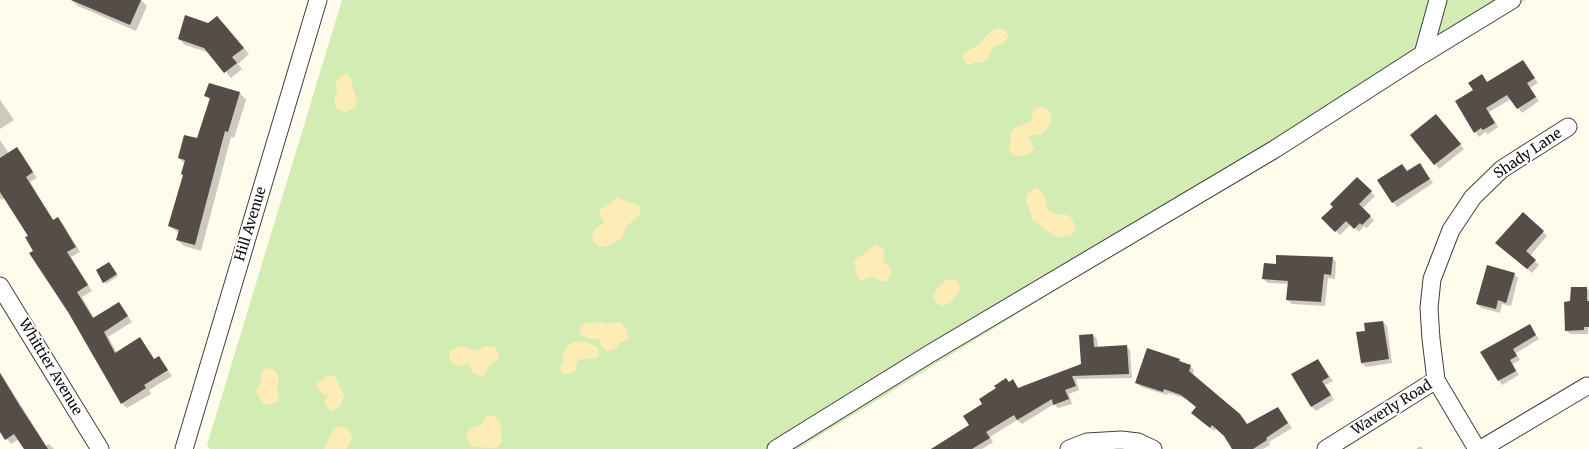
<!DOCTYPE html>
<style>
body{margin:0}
canvas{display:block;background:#fffbed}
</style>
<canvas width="1589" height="449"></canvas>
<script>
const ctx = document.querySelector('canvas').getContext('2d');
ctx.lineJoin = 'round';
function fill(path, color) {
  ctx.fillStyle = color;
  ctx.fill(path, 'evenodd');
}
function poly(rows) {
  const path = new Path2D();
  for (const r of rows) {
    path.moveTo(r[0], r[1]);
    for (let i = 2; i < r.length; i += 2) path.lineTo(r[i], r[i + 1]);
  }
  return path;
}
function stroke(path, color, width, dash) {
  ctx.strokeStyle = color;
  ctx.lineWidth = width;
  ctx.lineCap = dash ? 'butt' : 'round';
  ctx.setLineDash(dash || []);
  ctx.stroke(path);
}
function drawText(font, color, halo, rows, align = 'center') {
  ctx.font = font + ' Merriweather,serif';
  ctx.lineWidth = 4;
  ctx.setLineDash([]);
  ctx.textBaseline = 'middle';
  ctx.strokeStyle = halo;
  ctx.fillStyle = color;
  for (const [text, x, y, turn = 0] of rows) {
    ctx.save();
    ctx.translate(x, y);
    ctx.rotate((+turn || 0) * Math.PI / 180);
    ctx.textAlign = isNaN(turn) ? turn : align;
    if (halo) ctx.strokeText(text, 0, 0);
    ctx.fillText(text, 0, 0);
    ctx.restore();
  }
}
const green = poly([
 [342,0,1526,0,798,449,210,449,207,445]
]);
const sand = poly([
 [997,28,1006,31,1008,36,1005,42,994,47,990,53,988,58,983,62,975,62,969,65,966,63,963,58,963,53,978,45,989,33],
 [344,74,347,74,351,78,353,89,357,100,355,108,344,113,336,108,334,101,337,93,336,81],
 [1042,106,1048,110,1052,117,1046,131,1040,135,1033,135,1029,137,1034,148,1029,155,1020,156,1013,155,1009,148,1012,130,1018,126,1031,122,1034,109],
 [1036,188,1039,189,1045,197,1047,210,1056,214,1068,215,1072,219,1076,228,1071,235,1060,237,1054,236,1033,220,1026,201,1028,193],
 [617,198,638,205,641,208,639,215,626,227,624,235,621,239,606,247,597,246,593,240,592,235,595,229,603,224,604,221,599,215,600,210],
 [877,244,884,250,883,261,891,268,892,275,886,281,882,282,872,277,861,280,857,277,854,262,858,257,864,255,870,248],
 [949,279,957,280,961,290,950,303,941,306,934,300,934,293,944,281],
 [602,322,606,324,620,322,627,329,628,339,620,343,615,349,607,351,604,349,598,339,590,339,581,335,579,331,581,326,586,323],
 [577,341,589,343,598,348,599,356,594,359,580,359,577,362,576,370,572,373,564,374,559,369,563,362,564,350,568,345],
 [462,346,476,351,486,346,495,347,499,354,498,359,489,365,485,374,482,377,478,376,472,372,469,364,460,366,454,365,451,362,449,357,449,352,457,347],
 [265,368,275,370,279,378,277,389,279,400,268,405,264,404,256,392,261,380,261,373],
 [329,375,335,376,344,396,340,406,332,411,328,409,324,402,328,394,323,394,316,387,317,383],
 [489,416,495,416,500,421,502,441,496,448,473,447,468,441,466,433,471,428,481,425,486,417],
 [344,426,350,432,352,439,349,445,345,449,324,449,333,430,337,427]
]);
const shadow = poly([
 [71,0,141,0,147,6,136,31,78,6],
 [223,23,249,54,238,64,242,69,231,78,210,53,185,45,179,39,208,24],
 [1523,61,1538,83,1530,88,1539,101,1522,113,1511,99,1489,112,1498,127,1488,134,1485,132,1479,137,1456,101,1474,91,1482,76,1488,83],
 [209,84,240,93,246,100,234,138,231,137,201,251,184,246,177,240,179,233,169,226,184,176,182,174,185,164,179,158,198,140,210,100,206,96],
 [0,100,14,120,0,129],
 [1440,120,1464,149,1439,169,1412,135],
 [0,140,9,154,17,149,22,154,37,178,30,182,54,221,58,219,63,224,80,252,71,257,92,291,82,297,94,318,119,303,132,322,108,337,117,353,140,339,155,360,159,357,172,376,149,390,151,394,127,408,122,403,35,251,29,236,5,198,2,200,0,198],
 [1419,165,1433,183,1397,207,1393,202,1402,166,1408,172],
 [1357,178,1375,196,1362,209,1374,220,1367,228,1364,226,1359,232,1351,224,1340,235,1323,218],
 [1543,232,1547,236,1530,256,1539,265,1532,273,1501,247],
 [1332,258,1336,262,1335,279,1328,278,1325,306,1292,304,1287,300,1289,284,1268,283,1263,279,1276,265],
 [111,265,118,276,106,284,104,282],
 [1514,274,1518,278,1511,306,1502,304,1500,313,1481,308,1477,304],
 [1586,288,1589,290,1588,334,1570,334,1566,330,1571,302],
 [1383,322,1387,326,1392,363,1366,367,1361,363,1366,332],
 [1529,325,1539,339,1516,353,1520,360,1513,364,1519,375,1502,385,1481,352],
 [1093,335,1097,339,1098,348,1126,346,1130,350,1132,378,1076,379,1079,390,1069,394,1072,404,1058,408,1054,404,1022,424,1017,420,990,437,993,442,982,449,931,449,970,426,983,404,1013,381,1019,389,1082,364],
 [1179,360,1190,366,1194,370,1193,375,1249,429,1278,408,1292,428,1269,442,1270,445,1263,449,1233,449,1226,437,1216,429,1214,431,1197,417,1197,407,1187,399,1168,393,1167,395,1141,387,1136,382],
 [1318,360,1333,381,1325,385,1334,400,1316,411,1312,407],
 [0,372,42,439,27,449,19,439,11,444,0,430],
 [49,444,54,449,40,449],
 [1421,446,1423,449,1416,449]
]);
const building = poly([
 [71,0,141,0,130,25],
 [185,15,208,23,217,16,244,48,232,57,237,63,224,73,204,48,178,39],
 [1523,60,1535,78,1527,83,1536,97,1517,109,1507,95,1486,108,1495,123,1483,130,1481,128,1474,133,1455,101,1473,90,1468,83,1482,74,1487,82],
 [209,83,240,92,228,132,225,131,195,245,176,240,179,230,168,226,183,175,181,174,185,160,178,158,184,135,197,138,210,98,204,96],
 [1436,114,1461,144,1434,165,1410,135],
 [17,147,33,172,26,177,53,220,58,217,76,247,67,252,88,285,77,292,93,318,119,302,128,316,104,332,115,353,140,337,154,359,159,356,168,370,144,385,146,388,121,404,68,312,29,253,33,251,25,237,28,236,0,192,0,158],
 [1420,163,1430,179,1392,203,1377,180,1402,164,1407,171],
 [1357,177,1372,191,1359,204,1371,216,1362,225,1360,223,1354,229,1346,221,1335,232,1321,218,1333,207,1330,204],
 [1523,212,1544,231,1526,251,1536,260,1527,269,1495,243],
 [1276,255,1333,257,1331,275,1324,274,1321,302,1286,300,1288,281,1262,279,1264,263,1276,264],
 [109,262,117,274,103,283,96,270],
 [1487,265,1515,273,1506,303,1498,300,1496,309,1476,304],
 [1571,287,1587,287,1587,301,1589,301,1589,327,1584,327,1584,330,1565,331,1564,302,1570,301],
 [1383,321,1389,359,1361,363,1356,332,1365,331,1364,323],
 [1530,324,1536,335,1513,349,1517,356,1510,360,1516,371,1498,381,1480,352],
 [1093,334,1094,347,1127,345,1129,374,1072,376,1076,386,1065,390,1069,399,1053,405,1052,399,1017,420,1014,415,986,432,990,438,972,449,931,449,969,425,963,416,982,404,979,399,996,388,994,386,1006,378,1009,382,1013,379,1018,388,1081,364,1079,335],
 [1147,348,1180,359,1179,361,1191,365,1189,371,1240,414,1247,424,1278,407,1288,423,1266,438,1267,440,1253,449,1232,449,1224,436,1212,425,1210,428,1191,413,1196,407,1181,395,1164,389,1163,392,1135,383],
 [1318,359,1329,377,1322,381,1331,395,1311,407,1291,374],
 [0,373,20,406,48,449,24,449,14,434,5,440,0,432]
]);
const minor = poly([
 [1422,55,1512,0],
 [0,286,100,449],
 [184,449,318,0],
 [776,449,926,356,1275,149,1423,54,1438,0],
 [1069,449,1087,442,1121,440,1138,442,1153,449],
 [1326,449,1436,380],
 [1477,449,1436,380,1431,339,1429,308,1432,279,1451,230,1473,197,1502,169,1568,127],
 [1481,449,1587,386]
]);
const streetNames = [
 ["Shady Lane",1528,154,-34],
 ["Hill Avenue",251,224,-73],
 ["Whittier Avenue",50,367,59],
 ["Waverly Road",1392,408,-32]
];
fill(green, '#d2ecb4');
fill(sand, '#feecb6');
fill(shadow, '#0003');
fill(building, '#564d48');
stroke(minor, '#404040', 19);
stroke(minor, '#fff', 17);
drawText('14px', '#0d0d0d', '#fff', streetNames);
</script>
